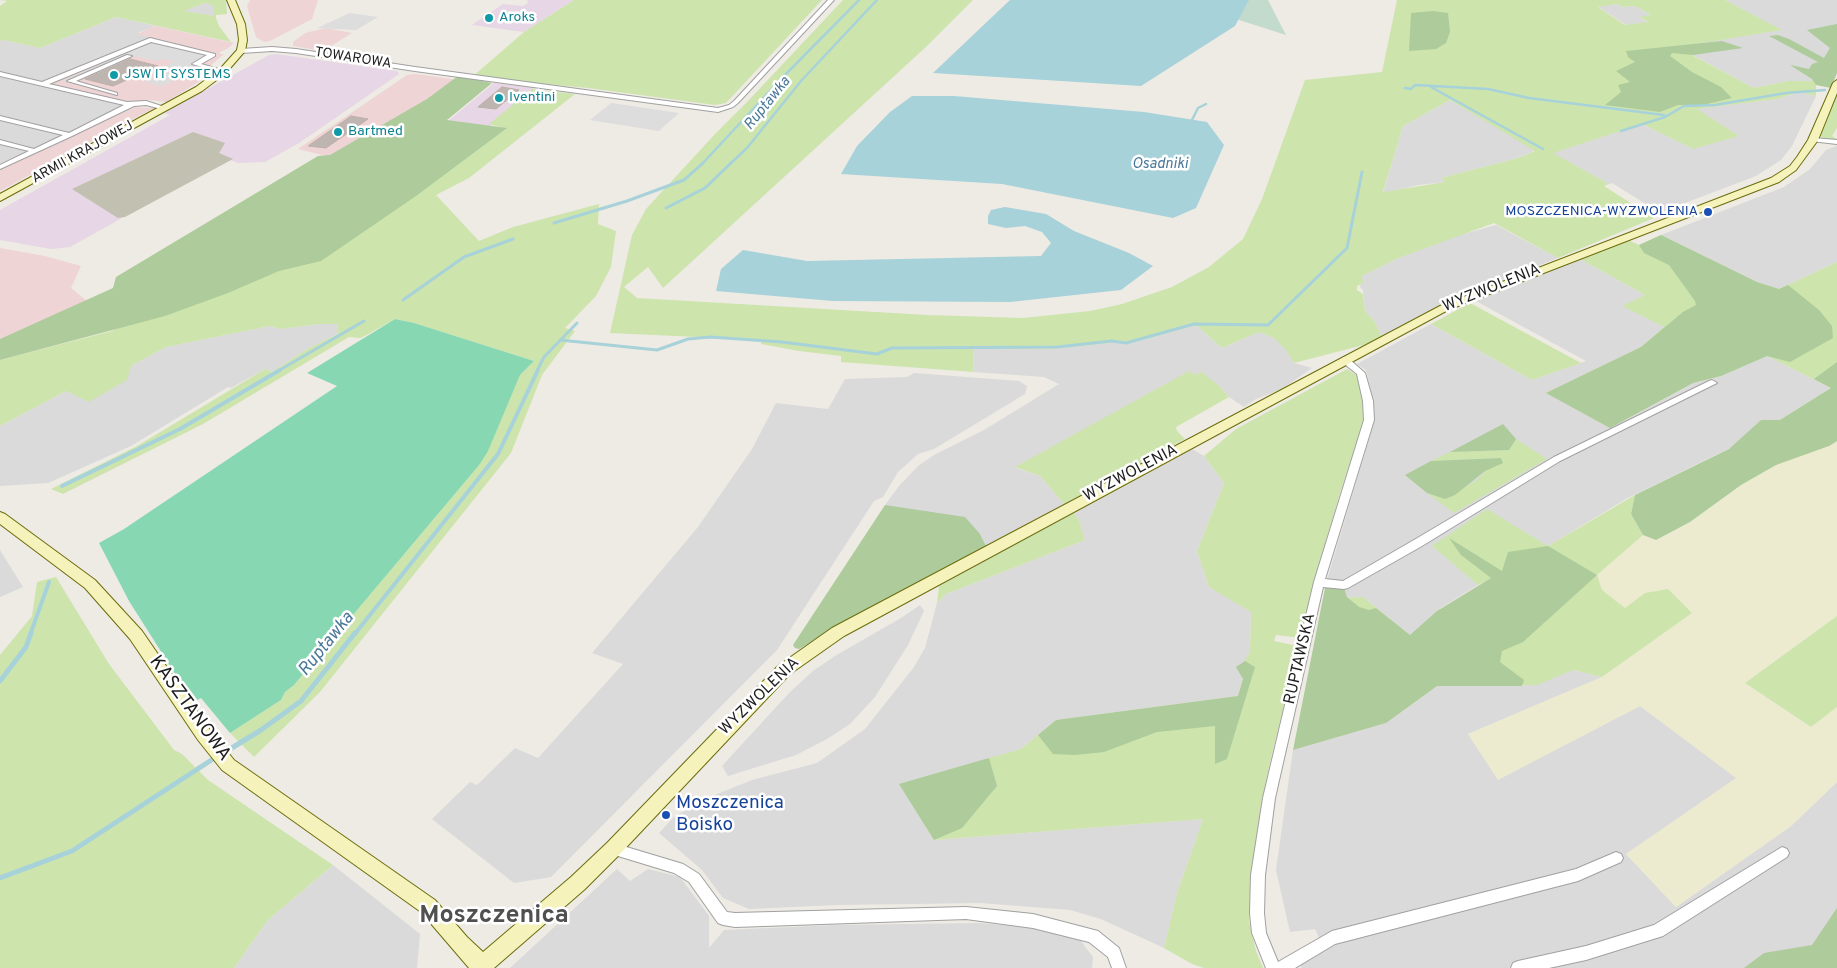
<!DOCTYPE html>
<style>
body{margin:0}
canvas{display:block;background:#eeeae4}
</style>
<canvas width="1837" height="968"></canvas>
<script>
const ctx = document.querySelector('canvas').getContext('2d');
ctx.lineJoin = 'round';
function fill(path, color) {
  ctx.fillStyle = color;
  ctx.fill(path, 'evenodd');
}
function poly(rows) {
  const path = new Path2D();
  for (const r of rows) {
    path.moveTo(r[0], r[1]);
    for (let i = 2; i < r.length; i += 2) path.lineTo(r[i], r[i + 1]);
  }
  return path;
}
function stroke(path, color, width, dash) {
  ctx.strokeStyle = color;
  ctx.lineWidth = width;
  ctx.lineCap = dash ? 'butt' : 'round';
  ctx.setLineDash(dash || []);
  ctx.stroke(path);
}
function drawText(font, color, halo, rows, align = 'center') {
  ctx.font = font + ' Overpass,sans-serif';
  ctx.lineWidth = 5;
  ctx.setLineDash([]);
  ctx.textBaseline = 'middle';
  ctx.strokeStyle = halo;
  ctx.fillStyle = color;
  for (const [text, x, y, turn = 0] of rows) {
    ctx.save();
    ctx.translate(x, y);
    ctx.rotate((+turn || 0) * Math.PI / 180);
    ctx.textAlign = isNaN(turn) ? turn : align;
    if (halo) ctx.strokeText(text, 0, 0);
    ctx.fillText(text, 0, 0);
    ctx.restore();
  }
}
const residential = poly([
 [1725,0,1837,0,1837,50,1816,81,1788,81,1754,88,1676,46,1781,30],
 [205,3,216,5,216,16,212,17,183,11],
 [1617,4,1622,7,1635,6,1652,16,1640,18,1649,23,1626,25,1597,6],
 [116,17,156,26,138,33,153,37,128,104,109,115,0,166,0,41,3,40,40,48],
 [1799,92,1816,96,1792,146,1781,160,1756,176,1664,211,1654,209,1612,183,1609,184,1552,153,1642,124,1693,149,1696,109,1777,99],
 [1450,100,1536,150,1518,158,1441,178,1445,182,1419,185,1383,193,1403,126],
 [1837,146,1837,262,1779,289,1757,282,1661,235,1784,187,1810,169,1826,150],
 [1496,225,1558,258,1460,297,1383,340,1375,322,1365,311,1363,290,1360,287,1362,276,1396,259,1453,237],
 [1580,259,1645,295,1623,306,1665,327,1641,347,1547,393,1610,428,1693,383,1721,376,1767,356,1831,388,1780,420,1761,420,1732,447,1626,499,1548,546,1433,546,1478,585,1439,609,1418,630,1410,635,1363,597,1347,597,1327,580,1373,425,1374,404,1366,370,1357,364,1431,324,1532,380,1586,361,1474,300],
 [319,324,338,324,338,334,309,348,272,372,265,369,231,388,228,387,131,446,48,483,0,486,0,426,66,391,131,366,166,347,270,326,281,329],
 [1196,325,1222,348,1259,332,1275,338,1286,350,1294,363,1312,368,1282,389,1256,399,1244,407,1229,397,1219,386,1016,468,1040,476,1064,504,986,546,980,534,885,505,899,486,918,466,934,455,984,430,1059,384,1044,377,973,372,974,349,1050,349,1121,342,1124,345],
 [914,373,1019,381,1027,386,1025,394,934,449,918,454,898,472,883,497,874,501,777,650,551,877,514,883,432,819,470,782,477,785,515,748,538,758,623,664,592,653,698,527,752,449,776,403,828,409,845,379,907,377],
 [1192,449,1204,456,1224,483,1197,551,1209,587,1251,611,1250,652,1238,696,1056,720,1021,749,900,785,934,840,1203,819,1177,893,1164,948,1101,919,1070,910,980,903,837,905,749,909,723,898,702,870,659,833,674,817,700,801,752,780,817,763,865,729,914,667,925,648,937,603,946,594,1085,540,1079,520,1074,513],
 [0,550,23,587,0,597],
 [920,605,924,611,908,645,875,697,850,724,827,739,796,755,728,776,722,766,790,692,813,671,835,656,901,618],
 [1573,670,1602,677,1468,734,1498,779,1640,706,1737,778,1626,854,1676,907,1791,826,1837,782,1837,968,1302,968,1294,960,1322,944,1315,929,1290,932,1276,870,1293,750,1386,723,1437,686,1522,686],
 [333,865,420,934,417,968,234,968,268,920],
 [617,869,630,881,648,869,680,877,709,916,709,948,724,930,836,925,979,923,1028,927,1080,940,1093,957,1092,968,510,968]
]);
const commercial = poly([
 [250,0,318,0,312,19,270,41,264,42,256,37,247,6],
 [156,26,234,43,227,49,220,52,220,54,224,54,207,69,213,73,166,102,149,100,128,104,43,83,152,38,137,34],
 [326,28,352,33,323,51,293,46,293,42,305,33],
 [416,74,459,80,330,157,298,149,407,75],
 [135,107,154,108,0,191,0,168],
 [0,248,45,256,81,266,71,288,87,301,0,339]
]);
const industrial = poly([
 [527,0,574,0,524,32,472,25,503,4,523,6,528,3],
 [276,54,397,71,399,74,299,143,265,162,238,163,214,154,78,190,122,218,70,247,51,249,0,240,0,210,170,115,164,113,269,55],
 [494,83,534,88,490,126,448,121]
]);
const construction = poly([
 [193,132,225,143,219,153,233,159,125,217,118,218,72,189]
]);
const farmland = poly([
 [1837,441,1837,616,1745,683,1810,727,1837,707,1837,782,1791,826,1676,907,1626,854,1736,778,1640,706,1498,780,1468,734,1602,677,1692,613,1668,589,1625,608,1602,590,1597,575,1643,535,1656,540,1690,522,1741,485,1776,465]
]);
const grass = poly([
 [0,0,226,0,227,14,216,15,216,18,219,26,231,42,116,17,40,48,3,40,0,41,0,6,7,1],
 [205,3,214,6,214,15,215,16,184,11],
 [574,0,822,0,726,103,715,105,588,88,472,77,524,32],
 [843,0,973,0,927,46,663,288,648,267,624,287,637,298,927,315,1023,318,1090,311,1122,304,1172,287,1209,267,1243,239,1262,199,1305,80,1382,72,1397,0,1725,0,1782,30,1677,47,1754,88,1788,81,1816,81,1816,96,1799,92,1777,99,1697,109,1739,136,1693,149,1642,124,1553,153,1609,184,1604,186,1654,218,1558,258,1494,223,1396,259,1362,276,1363,283,1357,286,1357,290,1363,294,1365,311,1375,322,1383,340,1294,363,1286,350,1274,338,1259,332,1222,348,1196,325,1124,345,1121,342,1050,349,974,349,973,372,841,362,841,356,799,351,761,344,762,340,610,333,632,235,646,209,715,134,748,101],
 [1617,4,1622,7,1635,6,1651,15,1639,17,1648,22,1625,25,1598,7],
 [1450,100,1535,151,1518,158,1441,178,1445,182,1383,192,1403,126],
 [532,89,575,94,469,178,436,195,479,241,513,227,599,204,598,224,616,231,611,267,596,296,565,328,575,331,542,375,511,453,320,692,254,757,230,733,281,700,285,692,294,685,480,464,520,375,534,361,414,323,395,319,361,338,349,337,203,424,63,494,51,489,137,446,265,369,272,372,309,348,338,334,338,324,319,324,281,329,270,326,166,347,131,366,127,380,89,402,66,391,0,426,0,360,112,331,503,128,489,124],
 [1837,95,1837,128,1832,136,1837,139,1824,139,1819,135],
 [1661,235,1757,282,1779,289,1837,262,1837,441,1829,446,1780,420,1831,388,1767,356,1721,376,1693,383,1610,428,1546,393,1641,347,1664,327,1622,306,1645,295,1580,259,1628,240,1639,245],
 [1470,303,1581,363,1532,380,1431,324],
 [1347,369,1358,376,1364,406,1364,418,1360,433,1340,493,1312,590,1301,638,1276,635,1274,641,1298,646,1298,648,1270,762,1261,807,1251,876,1249,921,1256,951,1263,968,1204,968,1192,964,1164,948,1177,893,1203,819,934,840,899,784,1021,749,1056,720,1238,696,1243,679,1236,667,1242,665,1250,652,1251,612,1209,587,1197,551,1224,483,1204,456,1236,429],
 [1189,371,1195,375,1202,372,1219,386,1229,397,1176,427,1177,431,1185,439,1064,504,1040,476,1015,467],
 [1516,439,1547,459,1454,513,1427,493,1445,499,1474,482,1500,458,1431,461,1450,452,1509,450],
 [1635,495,1631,514,1643,535,1597,575,1602,590,1625,608,1645,593,1668,589,1692,613,1602,677,1573,670,1537,685,1437,686,1386,723,1327,598,1363,597,1410,635,1418,630,1439,609,1523,642,1502,571,1474,565,1492,578,1478,585,1432,546,1487,509,1548,546],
 [1074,513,1079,520,1085,540,946,594,937,603,939,586],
 [56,577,109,664,174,750,182,754,208,780,333,865,268,920,234,968,0,968,0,655,32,616,37,582],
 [1837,616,1837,707,1811,727,1745,683]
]);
const forest = poly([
 [1433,11,1448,13,1450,32,1446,43,1436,49,1409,51,1411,13],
 [1837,24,1837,73,1831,88,1816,85,1812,79,1790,65,1809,69,1812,64,1818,62,1769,36,1778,35,1789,39,1824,58,1830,48,1807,30],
 [1722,41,1743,48,1693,55,1672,53,1670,56,1692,72,1721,87,1732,98,1703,105,1678,105,1660,112,1605,105,1621,92,1618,85,1630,82,1616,71,1635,62,1628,57,1626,51],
 [458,76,492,83,447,120,507,128,416,196,321,261,279,271,228,293,165,316,0,360,0,339,113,288,116,277,318,156,330,155,427,99],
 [1661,235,1757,282,1779,289,1788,285,1819,310,1832,326,1833,338,1790,362,1767,356,1721,376,1693,383,1610,428,1546,393,1641,347,1683,312,1696,305,1695,301,1669,265,1644,253,1639,245],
 [1837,362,1837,441,1829,446,1776,465,1741,485,1690,522,1656,540,1643,535,1631,514,1635,495,1729,449,1761,420,1780,420,1831,388,1814,379],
 [1503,424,1516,439,1509,450,1450,452],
 [1501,458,1503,463,1485,471,1455,495,1445,499,1427,493,1405,475,1431,461],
 [885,505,965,517,980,534,986,546,860,613,799,649,795,648,793,645],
 [1449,538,1502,571,1508,552,1548,546,1597,575,1523,642,1502,651,1500,662,1524,680,1522,686,1437,686,1386,723,1293,750,1325,588,1344,588,1347,597,1359,607,1369,610,1376,608,1410,635,1437,611,1491,578,1461,555],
 [1245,661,1255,667,1227,759,1215,764,1215,726,1157,732,1104,752,1075,755,1053,754,1038,735,1056,720,1238,696,1243,679,1236,667],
 [989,758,997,786,962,828,934,840,899,784],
 [1837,908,1837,968,1744,968,1764,953,1812,945]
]);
const wetland = poly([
 [1232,0,1268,0,1286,35,1236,19]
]);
const pitch = poly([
 [395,319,414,323,534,361,520,375,488,451,480,464,294,685,285,692,281,700,230,733,201,698,193,702,129,601,99,543,124,529,337,386,307,373]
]);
const parking = poly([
 [350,13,378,17,356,30,317,28],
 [149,42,209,56,190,65,202,68,185,76,179,74,176,76,180,77,162,86,145,82,164,73,173,73,158,70,175,61,162,59,156,61,134,56,120,62,130,65,104,76,89,73,67,82,62,81],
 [611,103,679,113,659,131,590,120]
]);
const water = poly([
 [1010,0,1249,0,1235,26,1141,86,933,73],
 [912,96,954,96,1144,112,1207,122,1224,145,1196,208,1173,218,1002,184,841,174,857,146,890,112],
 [1005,207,1046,214,1074,231,1129,253,1153,266,1121,290,1010,302,833,301,716,291,721,269,743,250,807,261,1041,256,1051,243,1042,232,1025,226,1006,228,988,224,988,216,991,210]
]);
const streamFar3 = poly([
 [1431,87,1543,149],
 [1405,88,1411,89,1415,85,1488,89,1529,98,1664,115],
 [1192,120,1198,108,1206,104],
 [1621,131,1665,117,1684,106,1715,105,1786,93,1825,90],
 [702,164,782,78,859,0],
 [730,164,747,148,801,81,877,0]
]);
const streamFar2 = poly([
 [666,208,705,188,731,163],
 [554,223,627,201,684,180,703,163],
 [403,300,464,257,513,239],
 [560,340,657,350,688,339,710,337,782,342,877,354,892,348,1057,347,1112,341,1126,343,1194,324,1268,325,1347,248,1362,172],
 [278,371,364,321],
 [537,371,544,357,577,323]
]);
const streamFar1 = poly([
 [62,486,180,429,280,370],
 [30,635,49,582],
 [354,635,498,454,538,370]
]);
const stream = poly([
 [0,681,26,647,31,633],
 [222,754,261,730,301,701,355,633],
 [0,878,72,851,216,757]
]);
const building = poly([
 [130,59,158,66,113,86,85,79,130,59],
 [502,87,519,90,496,109,478,107,502,87],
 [351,116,368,119,326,148,308,146,351,116]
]);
const street = poly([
 [828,0,834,0,738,103,733,107,718,112,415,71,296,53,272,51,241,53,238,51,241,49,272,47,296,49,415,67,718,108,729,105,734,101,828,0],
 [150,38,215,54,215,56,201,64,226,71,223,73,192,64,207,55,151,42,49,84,127,102,146,101,168,108,165,110,146,105,134,106,72,136,0,169,0,165,29,151,0,144,0,140,34,149,63,135,0,120,0,116,69,133,124,105,0,76,0,72,42,82,150,38],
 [127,55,132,56,76,81,117,93,117,95,67,81,127,55],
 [1813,138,1837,140,1837,144,1811,141,1810,140,1813,138],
 [1345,357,1348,358,1365,373,1373,401,1374,420,1325,579,1343,581,1414,540,1554,457,1709,381,1712,380,1717,383,1560,461,1422,546,1348,588,1344,589,1323,587,1275,798,1265,875,1264,913,1266,933,1278,962,1332,931,1576,869,1616,852,1621,854,1623,858,1621,862,1578,881,1335,944,1295,968,1266,968,1252,933,1250,913,1251,875,1263,798,1314,582,1364,420,1363,401,1357,374,1342,362,1341,360,1342,358,1345,357],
 [613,843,683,864,699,874,727,912,735,913,966,907,1033,914,1098,931,1119,948,1126,968,1112,968,1108,957,1089,942,1033,928,966,919,735,927,723,925,718,923,689,882,674,873,608,853,606,849,608,845,613,843],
 [1782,847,1787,849,1789,853,1787,857,1663,936,1586,960,1549,968,1511,968,1513,963,1518,961,1586,946,1654,925,1782,847]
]);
const secondary = poly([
 [227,0,235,0,245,24,247,40,245,51,226,73,202,91,0,201,0,194,196,87,220,69,237,50,239,40,237,24,227,0],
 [1837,80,1837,93,1818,140,1796,170,1779,182,1448,310,844,636,790,674,619,855,585,889,494,968,469,968,421,912,222,770,198,740,130,639,85,588,0,524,0,512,5,514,95,580,142,631,210,730,234,760,435,900,467,937,483,952,571,877,607,843,778,666,832,628,1440,306,1771,178,1790,166,1797,157,1808,140,1833,83,1837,80]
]);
const markers = [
 [489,18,5,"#0f9aa8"],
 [114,75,5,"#0f9aa8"],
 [499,98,5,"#0f9aa8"],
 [338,132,5,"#0f9aa8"],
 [1708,212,5,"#1a4fb4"],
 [666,815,5,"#1a4fb4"]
];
const farCulturenames = [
 ["Aroks",499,18],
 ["JSW IT SYSTEMS",124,75],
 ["Iventini",509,98],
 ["Bartmed",348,132]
];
const farStreetnames = [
 ["TOWAROWA",353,59,9],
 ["ARMII KRAJOWEJ",83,153,-29]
];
const farTransitnames = [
 ["MOSZCZENICA-WYZWOLENIA",1698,212]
];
const farWaternames = [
 ["Ruptawka",768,104,-51],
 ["Osadniki",1160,165]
];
const streetNames = [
 ["WYZWOLENIA",1492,289,-22],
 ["WYZWOLENIA",1131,474,-28],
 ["RUPTAWSKA",1301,659,-77],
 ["WYZWOLENIA",760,697,-44]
];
const waterNames = [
 ["Ruptawka",327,645,-51]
];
const nearStreetnames = [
 ["KASZTANOWA",189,709,54]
];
const nearTransitnames = [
 ["Moszczenica",676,804],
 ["Boisko",676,826]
];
const nearDistrictnames = [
 ["Moszczenica",494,917]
];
fill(residential, '#dbdada');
fill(commercial, '#eed4d5');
fill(industrial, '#e7d6e5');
fill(construction, '#c2c0b0');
fill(farmland, '#ecebd0');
fill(grass, '#cde5ad');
fill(forest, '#adcb9b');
fill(wetland, '#c2dbcd');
fill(pitch, '#87d8b2');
fill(parking, '#ddd');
fill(water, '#a7d2d9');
stroke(streamFar3, '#a7d2d9', 2.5);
stroke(streamFar2, '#a7d2d9', 3);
stroke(streamFar1, '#a7d2d9', 4);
stroke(stream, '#a7d2d9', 5);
fill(building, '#beb5b1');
stroke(building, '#bfafa7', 1);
stroke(street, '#a1a1a1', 2);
stroke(secondary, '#6b6d0c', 2);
fill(street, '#fff');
fill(secondary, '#f5f3bb');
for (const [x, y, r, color] of markers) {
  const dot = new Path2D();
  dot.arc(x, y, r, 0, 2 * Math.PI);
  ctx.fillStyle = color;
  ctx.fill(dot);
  stroke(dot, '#fff', 2);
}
drawText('14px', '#0d838f', '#fff', farCulturenames, 'left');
drawText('14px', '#1d1d1d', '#fff', farStreetnames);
drawText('14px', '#164399', '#fff', farTransitnames, 'right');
drawText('italic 15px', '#4a7898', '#fff', farWaternames);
drawText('16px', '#1d1d1d', '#fff', streetNames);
drawText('italic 18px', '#4a7898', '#fff', waterNames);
drawText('19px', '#1d1d1d', '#fff', nearStreetnames);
drawText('19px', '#164399', '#fff', nearTransitnames, 'left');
drawText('bold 25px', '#505050', '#fff', nearDistrictnames);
</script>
